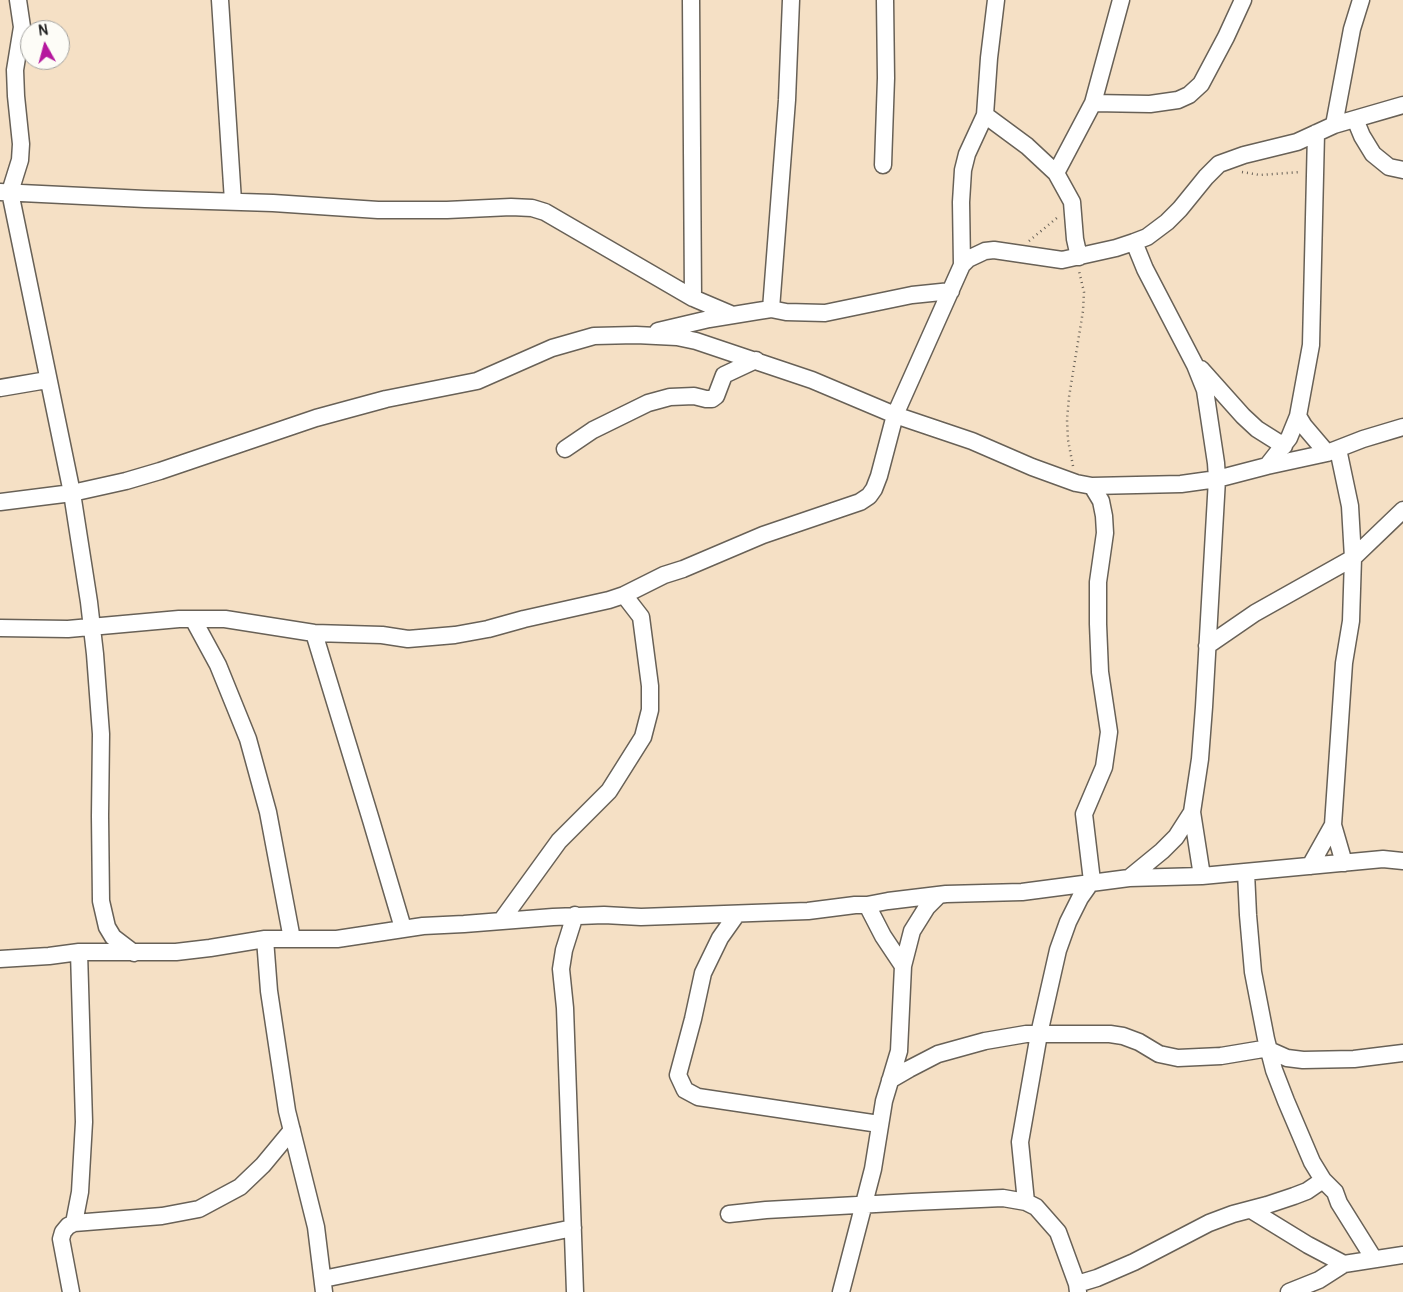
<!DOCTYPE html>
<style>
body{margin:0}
#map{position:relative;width:1403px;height:1292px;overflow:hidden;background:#f5e0c5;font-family:Pangolin,sans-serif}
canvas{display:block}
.north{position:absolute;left:20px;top:20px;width:50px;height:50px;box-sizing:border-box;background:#fdfcf7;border:1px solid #a3a29f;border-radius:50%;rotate:353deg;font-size:14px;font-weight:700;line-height:20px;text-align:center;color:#1c1c1c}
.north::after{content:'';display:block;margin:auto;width:18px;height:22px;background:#b5179e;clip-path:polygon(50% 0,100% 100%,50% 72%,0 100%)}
</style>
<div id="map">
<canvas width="1403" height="1292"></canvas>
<div class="north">N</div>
</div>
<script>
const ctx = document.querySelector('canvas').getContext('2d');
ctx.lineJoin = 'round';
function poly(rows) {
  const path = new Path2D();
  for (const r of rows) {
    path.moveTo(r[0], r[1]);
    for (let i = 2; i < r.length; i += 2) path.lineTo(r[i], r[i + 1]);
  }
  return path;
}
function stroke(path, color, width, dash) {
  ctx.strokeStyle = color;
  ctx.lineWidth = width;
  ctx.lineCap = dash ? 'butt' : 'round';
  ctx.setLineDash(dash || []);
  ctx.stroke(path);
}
const path = poly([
 [1242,172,1260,175,1301,172],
 [1029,241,1058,217],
 [1073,466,1068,440,1067,420,1069,397,1083,311,1084,292,1079,271]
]);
const minor = poly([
 [18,0,22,27,15,70,16,96,21,144,20,160,10,192,72,493,89,602,95,654,101,734,100,816,101,901,107,927,113,937,134,953],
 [220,0,233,201],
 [691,0,693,298],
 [996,0,989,58,985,115,1027,146,1056,173,1072,202,1075,239,1079,257],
 [1093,103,1121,0],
 [1355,119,1362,136,1373,154,1389,167,1403,170],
 [1334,125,1352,29,1361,0],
 [883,165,886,78,885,0],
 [1056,173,1093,103,1150,104,1178,100,1189,95,1201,84,1226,37,1243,0],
 [0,192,145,199,273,203,378,210,447,210,511,207,532,208,545,212,693,298,733,315],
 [1134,242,1145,269,1195,365,1205,390,1216,463,1217,479,1204,707,1200,759,1192,812,1202,876],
 [962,265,968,259,985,251,994,250,1062,260,1116,248,1134,242,1147,237,1167,222,1180,209,1206,177,1219,164,1244,155,1297,142,1334,125,1403,105],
 [771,309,787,100,791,0],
 [658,331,709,319,758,311,771,309,786,312,825,313,912,295,951,291],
 [1201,369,1243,416,1257,429,1284,446],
 [0,388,47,380],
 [1298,416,1304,426,1327,453],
 [565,449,593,430,648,403,670,397,694,396,706,399,712,399,716,396,724,375,756,360],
 [1267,466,1289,438,1298,416,1311,345,1316,133],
 [0,502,72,493,126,481,160,471,316,418,386,399,477,381,552,348,594,336,636,335,677,337,696,341,812,380,895,415,972,441,1032,467,1076,483,1092,486,1181,484,1217,479,1267,466,1327,453,1363,439,1403,427],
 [193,619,218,665,248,739,268,812,292,939],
 [0,628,68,629,179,619,225,619,314,633,382,635,408,639,455,635,488,629,524,619,609,600,624,595,664,575,683,569,763,535,860,502,869,496,874,489,879,476,895,415,962,265,961,202,963,170,967,154,985,115],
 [314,633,371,820,403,928],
 [1207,646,1255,613,1353,558,1403,510],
 [1333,825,1344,863],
 [1310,866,1333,825,1344,663,1351,621,1353,558,1350,506,1338,449],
 [1246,872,1248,915,1253,972,1266,1039,1274,1070,1286,1101,1312,1162,1323,1180,1335,1192,1339,1203,1374,1259],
 [1129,878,1162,851,1176,837,1192,812],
 [867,905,883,936,903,966],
 [737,914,720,938,703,973,693,1019,678,1075,685,1090,698,1097,879,1124],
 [501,921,559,841,609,791,643,737,650,710,650,686,641,617,624,595],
 [265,939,269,991,287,1111,316,1227,324,1292],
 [0,959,49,956,79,952,176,952,210,948,265,939,337,939,423,926,464,924,553,917,604,915,641,917,808,911,855,905,867,905,888,901,946,894,1022,892,1129,878,1202,876,1383,859,1403,861],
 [890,1080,909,1069,938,1054,985,1041,1026,1034,1110,1034,1123,1036,1139,1042,1159,1054,1178,1058,1221,1056,1263,1049,1269,1050,1287,1058,1303,1060,1354,1059,1403,1053],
 [1026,1202,1020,1142,1039,1034,1058,950,1068,922,1080,898,1092,881,1084,814,1104,767,1109,732,1100,672,1098,624,1098,582,1105,533,1104,516,1101,501,1092,486],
 [1251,1210,1308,1245,1344,1264],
 [729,1214,766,1210,912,1202,1003,1198,1026,1202,1036,1207,1058,1232,1077,1284,1078,1292],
 [74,1223,80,1192,84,1122,79,952],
 [323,1279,573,1228],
 [1077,1284,1097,1278,1134,1262,1209,1223,1233,1214,1267,1205,1294,1196,1307,1191,1323,1180],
 [71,1292,61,1239,63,1232,68,1226,74,1223,162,1216,199,1209,240,1187,263,1165,292,1130],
 [575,1292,565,1008,561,969,564,950,575,915],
 [841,1292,873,1169,884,1101,899,1051,903,966,912,931,927,907,939,895],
 [1289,1292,1319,1280,1344,1264,1403,1255]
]);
stroke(minor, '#686157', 19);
stroke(path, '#686157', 2.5, [1, 4]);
stroke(minor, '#fff', 16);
</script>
